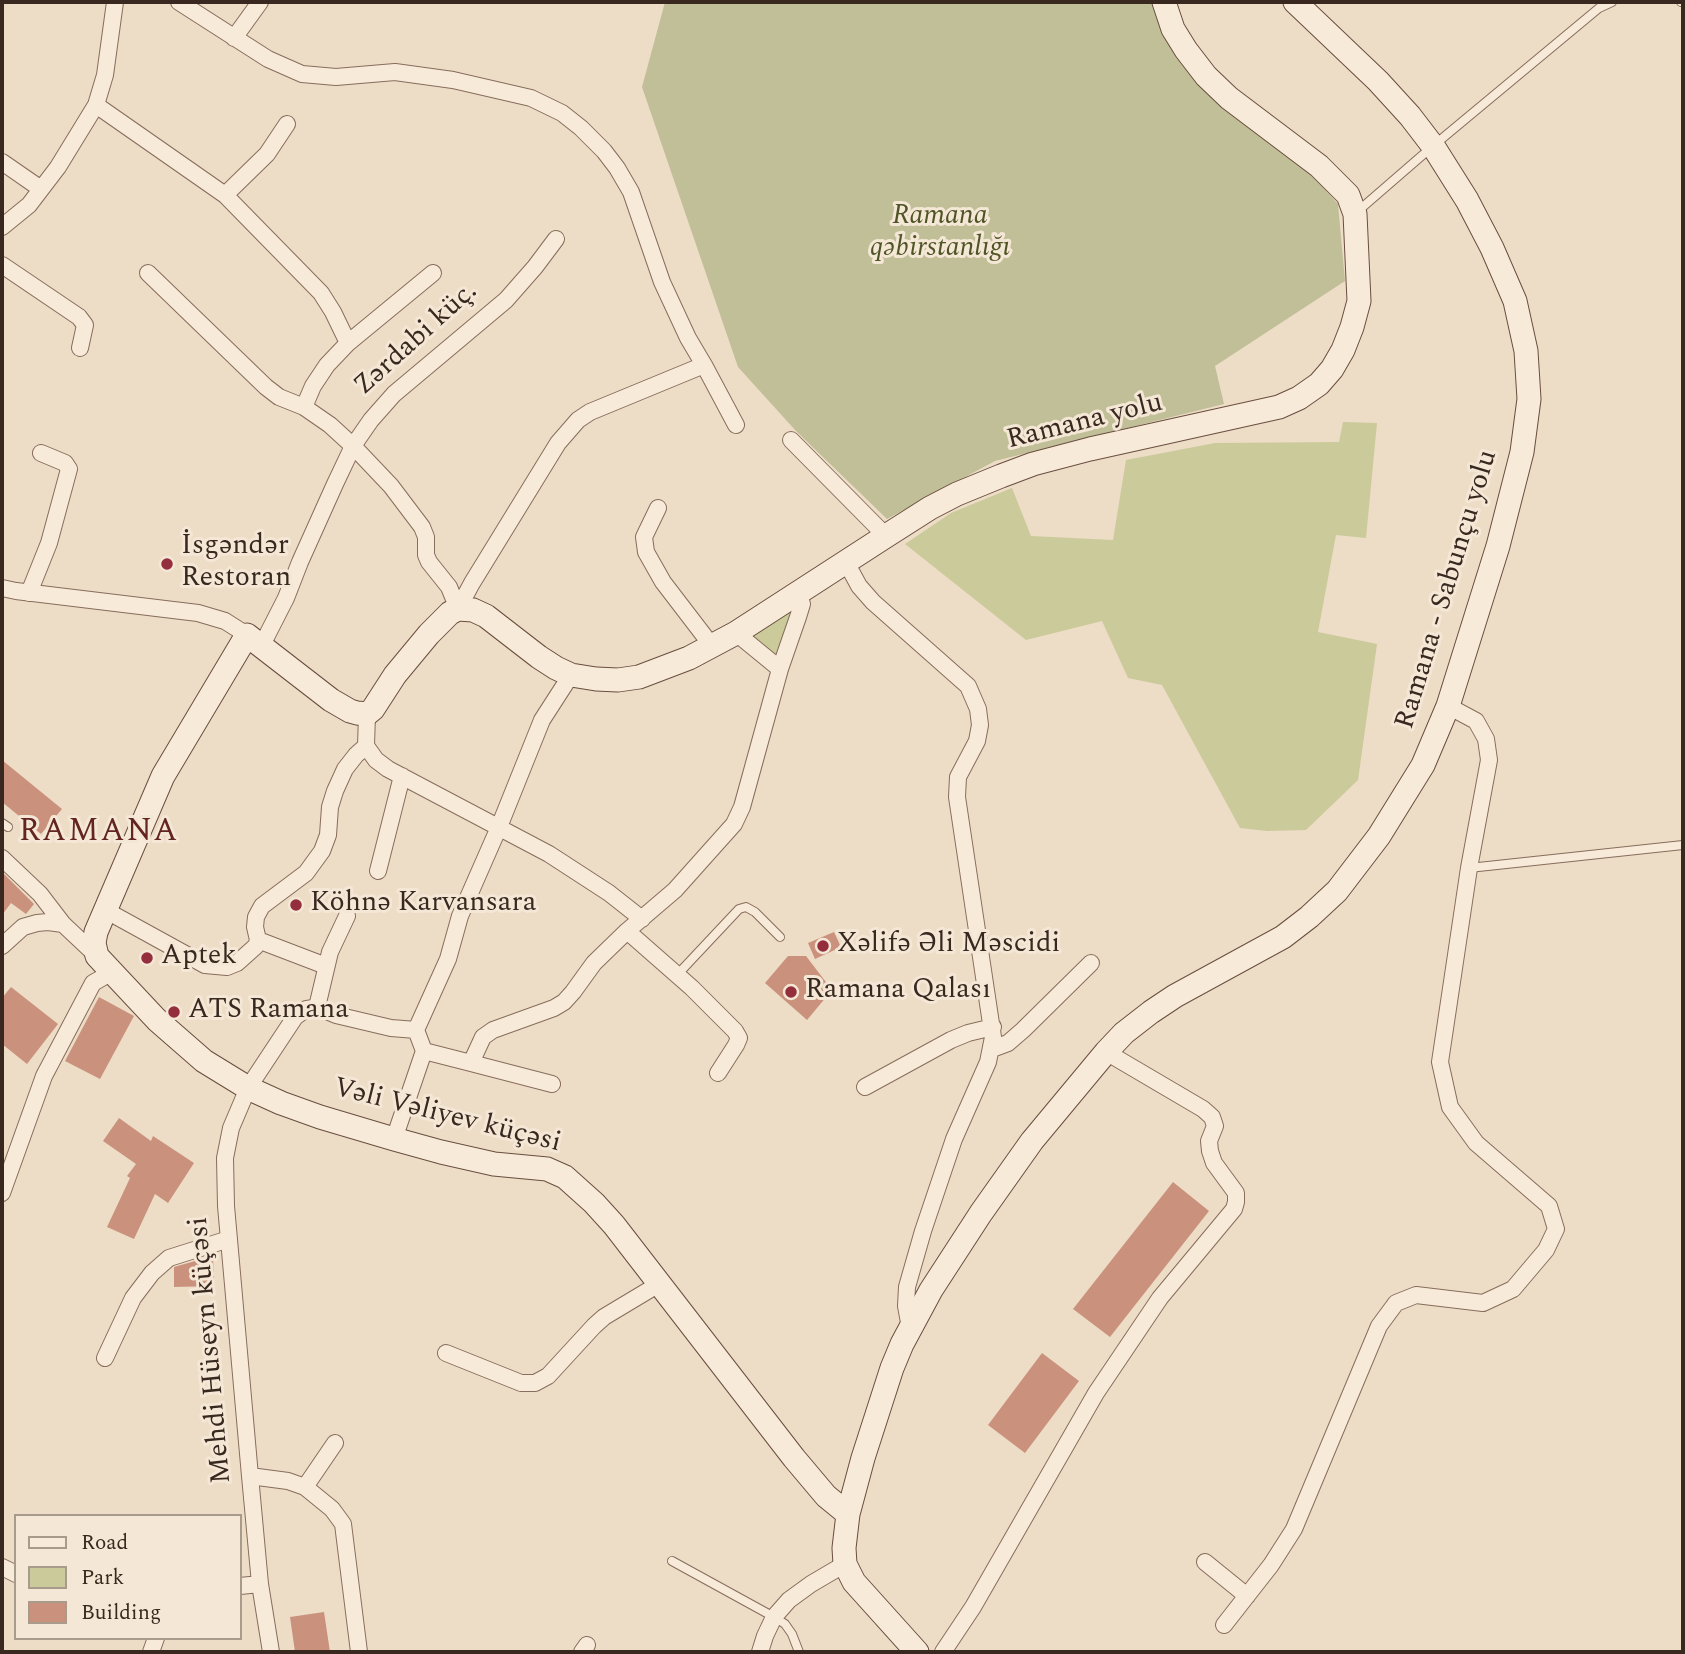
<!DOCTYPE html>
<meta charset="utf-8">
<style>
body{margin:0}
#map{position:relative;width:1685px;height:1654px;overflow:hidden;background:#eddcc6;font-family:Spectral,serif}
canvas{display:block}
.frame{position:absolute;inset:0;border:4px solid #38281f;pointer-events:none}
.legend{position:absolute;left:14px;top:1514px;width:228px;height:126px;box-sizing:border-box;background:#f4e7d5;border:2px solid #a99b8c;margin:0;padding:9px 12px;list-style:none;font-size:21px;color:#38281f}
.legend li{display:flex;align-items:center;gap:14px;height:35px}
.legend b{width:35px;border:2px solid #a99b8c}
</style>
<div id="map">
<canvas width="1685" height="1654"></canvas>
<div class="frame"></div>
<ul class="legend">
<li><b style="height:9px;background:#f8ead9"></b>Road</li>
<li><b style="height:19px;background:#cbca9a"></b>Park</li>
<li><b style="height:19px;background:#ca927d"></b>Building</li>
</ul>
</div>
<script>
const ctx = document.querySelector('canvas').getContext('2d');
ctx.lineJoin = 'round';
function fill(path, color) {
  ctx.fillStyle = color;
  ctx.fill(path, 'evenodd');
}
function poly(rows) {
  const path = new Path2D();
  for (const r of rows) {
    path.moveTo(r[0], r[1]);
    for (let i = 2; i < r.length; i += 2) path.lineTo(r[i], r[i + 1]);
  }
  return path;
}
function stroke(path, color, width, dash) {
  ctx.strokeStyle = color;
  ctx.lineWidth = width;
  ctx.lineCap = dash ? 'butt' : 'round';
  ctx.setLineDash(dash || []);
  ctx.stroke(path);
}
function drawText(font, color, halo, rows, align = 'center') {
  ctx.font = font + ' Spectral,serif';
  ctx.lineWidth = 6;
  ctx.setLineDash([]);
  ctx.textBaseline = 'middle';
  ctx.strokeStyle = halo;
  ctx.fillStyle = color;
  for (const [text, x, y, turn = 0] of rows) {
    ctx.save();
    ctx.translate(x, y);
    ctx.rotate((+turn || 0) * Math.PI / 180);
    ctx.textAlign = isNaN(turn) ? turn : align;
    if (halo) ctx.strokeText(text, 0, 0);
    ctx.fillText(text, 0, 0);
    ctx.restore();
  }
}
const green = poly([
 [1343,422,1377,423,1366,538,1336,535,1318,632,1377,644,1358,780,1306,830,1267,831,1240,828,1162,685,1128,678,1102,621,1026,640,905,544,951,513,1012,488,1031,536,1113,540,1126,460,1215,443,1339,442],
 [786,610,792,615,776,657,749,634]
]);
const cemetery = poly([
 [665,2,1152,2,1156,17,1174,49,1312,175,1338,204,1345,281,1215,366,1224,404,995,461,887,519,796,431,738,367,642,87]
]);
const building = poly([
 [2,760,62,809,41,834,2,802],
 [2,872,34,904,26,914,11,903,2,915],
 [834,932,841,947,815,959,808,943],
 [788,956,806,956,832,990,807,1020,765,983],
 [11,987,58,1024,27,1064,2,1044,2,998],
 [99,997,134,1016,100,1079,65,1061],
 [119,1118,151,1141,153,1136,194,1163,168,1203,155,1194,134,1239,107,1227,130,1178,127,1176,136,1164,103,1141],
 [1173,1182,1209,1211,1110,1337,1073,1309],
 [213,1258,214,1286,174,1287,174,1267,202,1259],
 [1042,1353,1079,1381,1025,1453,988,1425],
 [324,1612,330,1652,295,1652,290,1617]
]);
const lane = poly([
 [1681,2,1683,2],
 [1358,211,1433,146,1599,8,1612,2],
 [2,823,8,827],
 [1469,868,1683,845],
 [677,975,739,909,746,907,755,912,780,937],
 [672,1561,774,1617,785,1624,792,1634,799,1652]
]);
const street = poly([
 [179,2,268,59,302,74,336,77,395,72,453,80,531,98,562,113,581,128,604,151,617,168,631,192,662,282,688,338,704,365],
 [234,38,260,2],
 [96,105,225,195,321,293,333,312,348,343,327,365,313,386,304,407],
 [2,162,41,189],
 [225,195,267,154,287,124],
 [2,227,29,205,58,167,96,105,105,75,115,2],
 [2,265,79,317,85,325,80,348],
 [148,273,266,387,279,397,304,407,330,425,353,446,391,486,422,527,426,537,426,555,429,562,449,587,458,609],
 [348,343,433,273],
 [791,440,886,536],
 [658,508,644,537,646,552,663,582,712,646],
 [846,562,859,586,873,602,968,686,978,709,980,725,977,741,958,777,957,797,993,1037,988,1062,954,1139,923,1231,907,1287,906,1306,910,1328],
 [2,588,16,591,198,613,225,621,247,635],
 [29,593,49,543,69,469,65,463,41,453],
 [458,609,472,583,558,443,578,420,590,412,704,365,736,425],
 [736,633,780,669],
 [261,647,286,598,300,562,335,484,353,446,371,420,394,394,506,300,535,267,556,239],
 [366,746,376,760,388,769,549,854,609,893,642,919],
 [2,858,40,894,63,924],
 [378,871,402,776],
 [105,910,205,965,227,967,237,963,256,946,258,940,255,927,256,917,262,906,306,873,322,851,328,835,330,807,335,791,345,769,356,755,366,746,367,714],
 [627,931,692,988,735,1031,739,1038,736,1045,718,1073],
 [258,940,326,966],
 [2,946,23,927,37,923,48,922,63,924,97,956],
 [317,1007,336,1015,391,1028,416,1030],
 [992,1049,1008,1043,1023,1030,1091,963],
 [424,1051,416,1030,448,959,460,916,499,827,542,720,571,675],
 [471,1063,552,1084],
 [865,1087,951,1040,968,1033,993,1027],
 [394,1139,424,1051,471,1063,483,1037,493,1030,554,1008,564,1002,573,992,594,963,627,931,675,890,734,824,742,807,780,669,798,617,802,604,799,593],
 [2,1193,44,1076,93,983,112,972],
 [446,1353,521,1383,535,1383,548,1376,594,1326,604,1317,659,1284],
 [105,1358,133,1298,152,1273,169,1258,229,1239],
 [250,1476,288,1481,305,1487,332,1509,343,1524,359,1652],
 [305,1487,335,1443],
 [1205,1562,1247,1596],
 [2,1567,16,1574],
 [240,1586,260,1584],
 [1224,1625,1271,1565,1294,1529,1379,1326,1396,1303,1416,1295,1483,1303,1513,1289,1546,1250,1556,1229,1549,1206,1476,1143,1450,1107,1440,1062,1469,868,1489,760,1486,739,1476,721,1448,706],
 [151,1652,156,1638],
 [271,1652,260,1584,250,1476,226,1206,225,1158,231,1128,248,1088,295,1017,306,1009,317,1007,330,952,347,916],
 [582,1652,587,1645],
 [760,1652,765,1636,774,1617,789,1600,811,1584,845,1564],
 [943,1652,973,1607,1096,1393,1160,1298,1234,1209,1236,1202,1236,1193,1214,1163,1210,1151,1209,1141,1215,1126,1212,1117,1203,1109,1106,1052]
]);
const secondary = poly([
 [848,1514,826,1496,794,1458,614,1225,594,1203,565,1177,547,1169,494,1164,441,1152,394,1139,320,1117,281,1103,248,1088,204,1061,157,1020,97,956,94,943,96,932,163,776,247,635,331,700,350,711,357,713,367,714,373,709,395,675,429,634,450,613,458,609,473,610,486,616,539,657,556,668,571,675,596,679,618,680,639,677,689,658,736,633,886,536,930,508,957,494,1001,476,1033,464,1090,449,1279,407,1299,398,1319,384,1332,369,1343,350,1352,327,1359,301,1355,214,1348,195,1319,166,1229,98,1206,76,1186,50,1173,29,1164,2],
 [917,1652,854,1582,845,1564,844,1548,848,1514,863,1458,892,1368,902,1344,931,1290,981,1213,1032,1141,1106,1052,1124,1033,1151,1012,1175,996,1283,937,1309,917,1337,891,1379,836,1423,765,1448,706,1498,546,1522,452,1529,399,1526,351,1515,301,1492,248,1467,200,1433,146,1410,116,1378,81,1295,2]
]);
const markers = [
 [167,564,7,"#942e3d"],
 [296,905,7,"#942e3d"],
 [823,946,7,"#942e3d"],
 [147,958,7,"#942e3d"],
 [791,992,7,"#942e3d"],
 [174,1012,7,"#942e3d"]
];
const parkNames = [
 ["Ramana",940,218],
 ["qəbirstanlığı",940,250]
];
const streetNames = [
 ["Zərdabi küç.",417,340,-42],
 ["Ramana yolu",1085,423,-14],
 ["Ramana - Sabunçu yolu",1448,590,-73],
 ["Vəli Vəliyev küçəsi",447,1117,14],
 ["Mehdi Hüseyn küçəsi",212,1350,-95]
];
const poiNames = [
 ["İsgəndər",181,548],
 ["Restoran",181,580],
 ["Köhnə Karvansara",310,905],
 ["Xəlifə Əli Məscidi",837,946],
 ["Aptek",161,958],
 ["Ramana Qalası",805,992],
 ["ATS Ramana",188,1012]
];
const quarterNames = [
 ["RAMANA",99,834]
];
fill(green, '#cbca9a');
fill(cemetery, '#c0bf98');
fill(building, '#ca927d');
stroke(lane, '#876d5c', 10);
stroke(street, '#876d5c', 18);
stroke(secondary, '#694e3f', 25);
stroke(lane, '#f8ead9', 8);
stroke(street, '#f8ead9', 16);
stroke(secondary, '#f8ead9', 23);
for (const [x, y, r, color] of markers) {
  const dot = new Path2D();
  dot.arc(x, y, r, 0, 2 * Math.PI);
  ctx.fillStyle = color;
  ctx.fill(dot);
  stroke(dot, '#f4e7d5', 2.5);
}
drawText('italic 28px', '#4f5427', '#f4e7d5', parkNames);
drawText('28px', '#38281f', '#f4e7d5', streetNames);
drawText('28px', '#38281f', '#f4e7d5', poiNames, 'left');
ctx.letterSpacing = '2px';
drawText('32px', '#632520', '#f4e7d5', quarterNames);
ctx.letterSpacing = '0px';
</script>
